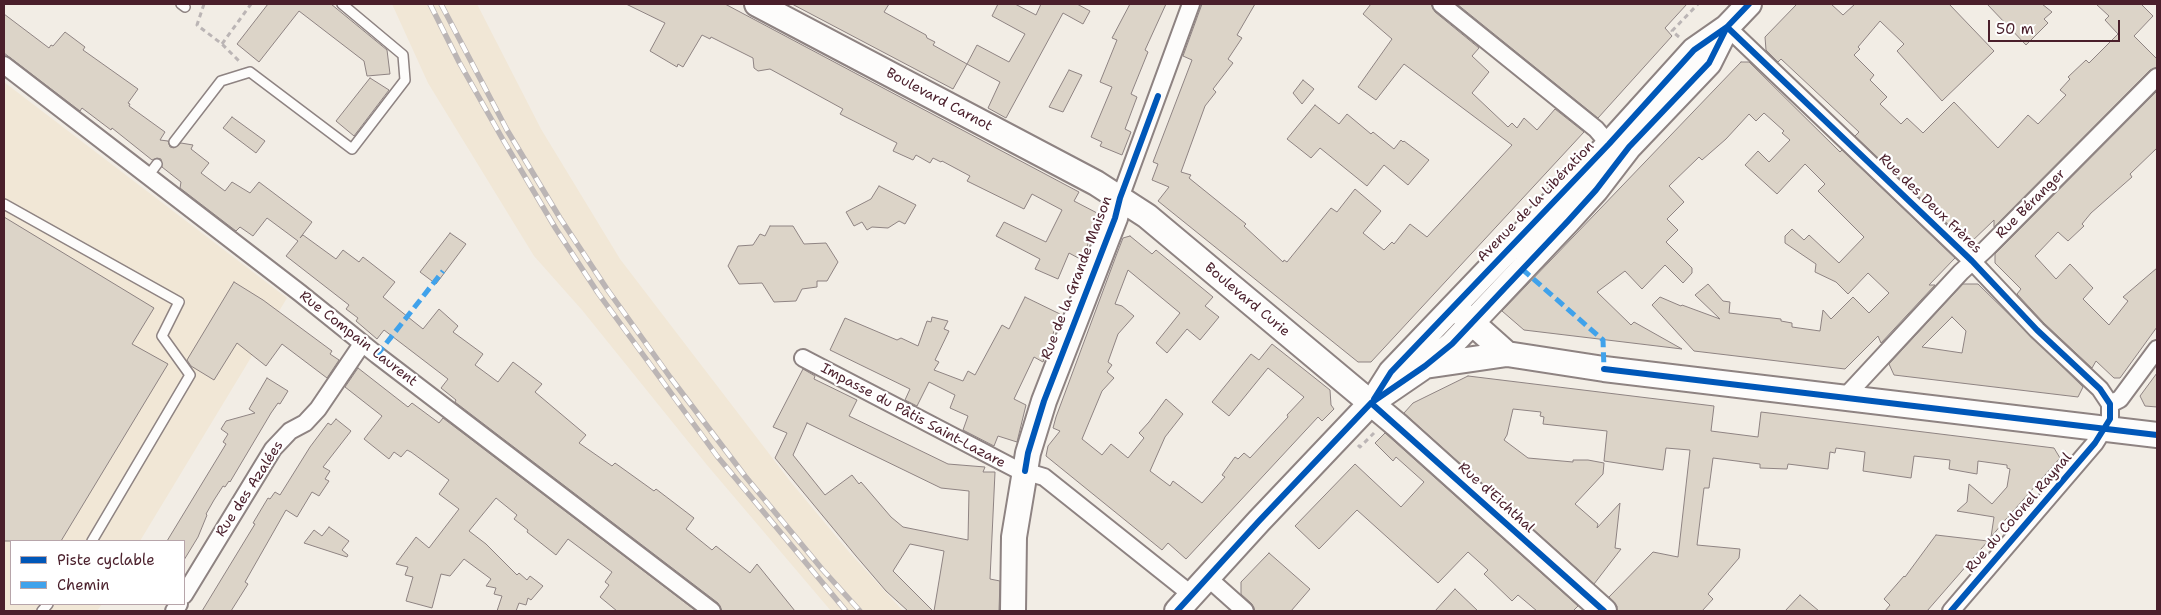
<!DOCTYPE html>
<meta charset="utf-8">
<style>
body{margin:0}
#map{position:relative;width:2161px;height:615px;overflow:hidden;background:#f2ede5;font-family:"Shantell Sans",sans-serif}
canvas{display:block}
.frame{position:absolute;inset:0;border:5px solid #4a1f2b;pointer-events:none}
.legend{position:absolute;left:10px;top:540px;width:175px;height:65px;box-sizing:border-box;background:#fff;border:1px solid #b7a5aa;margin:0;padding:6px 9px;list-style:none;font-size:15px;color:#4a1f2b}
.legend li{display:flex;align-items:center;gap:10px;height:25px}
.legend b{width:25px;border:1px solid #b7a5aa}
.scale{position:absolute;left:1988px;top:20px;width:132px;height:22px;box-sizing:border-box;border:2px solid #4a1f2b;border-top:0;padding-left:6px;font-size:15px;line-height:18px;white-space:nowrap;color:#4a1f2b;-webkit-text-stroke:4px #fff;paint-order:stroke}
</style>
<div id="map">
<canvas width="2161" height="615"></canvas>
<div class="frame"></div>
<ul class="legend">
<li><b style="height:6px;background:#0057b8"></b>Piste cyclable</li>
<li><b style="height:6px;background:#40a2eb"></b>Chemin</li>
</ul>
<div class="scale">50 m</div>
</div>
<script>
const ctx = document.querySelector('canvas').getContext('2d');
ctx.lineJoin = 'round';
function fill(path, color) {
  ctx.fillStyle = color;
  ctx.fill(path, 'evenodd');
}
function poly(rows) {
  const path = new Path2D();
  for (const r of rows) {
    path.moveTo(r[0], r[1]);
    for (let i = 2; i < r.length; i += 2) path.lineTo(r[i], r[i + 1]);
  }
  return path;
}
function stroke(path, color, width, dash) {
  ctx.strokeStyle = color;
  ctx.lineWidth = width;
  ctx.lineCap = dash ? 'butt' : 'round';
  ctx.setLineDash(dash || []);
  ctx.stroke(path);
}
function drawText(font, color, halo, rows, align = 'center') {
  ctx.font = font + ' "Shantell Sans",sans-serif';
  ctx.lineWidth = 4.5;
  ctx.setLineDash([]);
  ctx.textBaseline = 'middle';
  ctx.strokeStyle = halo;
  ctx.fillStyle = color;
  for (const [text, x, y, turn = 0] of rows) {
    ctx.save();
    ctx.translate(x, y);
    ctx.rotate((+turn || 0) * Math.PI / 180);
    ctx.textAlign = isNaN(turn) ? turn : align;
    if (halo) ctx.strokeText(text, 0, 0);
    ctx.fillText(text, 0, 0);
    ctx.restore();
  }
}
const built = poly([
 [392,4,477,4,541,129,620,259,790,481,850,553,903,611,831,611,707,465,582,310,534,256,428,83],
 [4,82,287,298,140,541,11,541,11,604,102,604,97,611,4,611]
]);
const building = poly([
 [268,4,331,4,387,50,390,74,367,76,364,61,299,11,259,62,237,44,268,4],
 [626,4,725,4,1079,192,1074,201,1099,214,1082,260,1069,253,1058,279,1035,269,1040,259,996,236,1004,222,1046,242,1062,210,1032,194,1024,209,967,181,970,176,942,161,941,162,933,158,930,163,916,155,913,160,893,151,897,143,840,114,843,109,770,69,758,71,754,68,753,58,711,37,710,39,702,35,683,67,678,64,677,67,650,51,665,23,626,4],
 [792,4,889,4,884,12,926,35,927,38,935,42,933,45,967,64,977,45,1009,62,1025,34,992,16,998,4,1015,4,1036,15,1041,4,1077,4,1090,11,1083,24,1063,13,1006,118,988,108,1000,82,967,64,953,89,792,4],
 [1130,4,1166,4,1145,50,1148,52,1131,94,1137,97,1125,129,1131,132,1122,155,1100,146,1102,142,1091,137,1112,87,1100,82,1117,40,1112,38,1130,4],
 [1202,4,1255,4,1237,35,1242,38,1228,59,1233,63,1213,89,1216,92,1205,106,1181,172,1191,175,1189,178,1246,224,1244,226,1283,262,1284,260,1287,262,1331,208,1337,212,1355,189,1381,211,1363,233,1384,250,1392,242,1394,244,1410,224,1427,237,1512,145,1404,64,1376,100,1358,87,1392,39,1363,14,1371,4,1431,4,1435,12,1479,48,1472,56,1489,72,1472,93,1508,127,1512,123,1517,128,1524,118,1537,130,1555,109,1584,132,1371,362,1358,362,1158,201,1169,187,1152,180,1158,164,1153,162,1192,60,1183,56,1202,4],
 [1457,4,1687,4,1665,28,1672,36,1598,118,1457,4],
 [1797,4,1831,4,1843,15,1855,4,1949,4,1994,51,1942,101,1897,51,1904,44,1880,21,1858,47,1860,49,1854,55,1874,75,1870,80,1887,97,1880,104,1901,124,1907,118,1923,133,1954,102,1998,148,2028,115,2038,124,2066,95,2060,90,2070,79,2068,77,2086,60,2089,63,2118,34,2105,20,2109,16,2096,4,2141,4,2153,16,2134,36,2157,59,2157,67,2150,70,1994,227,1994,220,1969,244,1855,136,1859,132,1781,59,1778,62,1766,50,1765,37,1797,4],
 [1987,4,2042,4,2052,12,2044,19,2048,23,2026,45,1987,4],
 [4,14,49,48,51,45,53,46,65,32,85,47,83,50,138,89,128,103,130,104,129,106,165,132,160,140,168,141,170,147,174,148,181,143,193,145,191,149,209,163,201,173,225,191,232,182,250,193,259,182,312,222,300,238,303,235,336,259,343,250,359,262,363,257,395,282,383,297,423,329,439,309,458,326,453,332,483,354,475,365,498,382,513,362,542,384,535,392,586,435,579,443,612,466,615,463,654,491,656,489,694,518,686,529,712,550,716,546,750,573,757,564,795,611,722,611,718,603,455,402,456,400,441,388,448,379,384,330,377,339,356,321,358,318,346,309,349,305,286,256,298,241,267,218,253,236,240,227,236,231,180,188,181,182,162,167,161,159,157,158,152,160,112,128,111,130,82,108,80,111,4,53,4,14],
 [1741,62,1749,62,1840,152,1842,150,1955,258,1929,285,1935,285,1881,343,1878,336,1845,369,1694,351,1652,305,1660,297,1681,306,1682,305,1720,319,1695,295,1708,284,1723,301,1730,302,1729,313,1781,319,1781,321,1792,323,1792,327,1820,331,1823,310,1831,319,1853,297,1869,313,1889,293,1868,273,1848,294,1836,282,1815,272,1816,264,1785,243,1785,236,1792,229,1804,240,1809,235,1839,263,1864,237,1818,191,1825,184,1805,164,1777,194,1745,165,1758,151,1769,162,1790,140,1782,133,1784,131,1764,113,1756,121,1749,114,1726,139,1702,160,1699,157,1669,186,1684,202,1667,219,1678,230,1666,242,1692,268,1692,273,1683,283,1665,265,1642,289,1625,271,1597,292,1631,325,1634,322,1682,349,1524,330,1502,311,1741,62],
 [1069,70,1082,75,1063,112,1049,107,1069,70],
 [370,78,389,90,354,136,336,121,370,78],
 [1303,80,1314,89,1302,104,1293,93,1303,80],
 [2157,91,2157,148,2130,174,2132,177,2091,213,2082,224,2084,226,2068,241,2058,232,2035,256,2056,279,2070,264,2093,288,2083,299,2109,325,2128,301,2123,297,2157,268,2157,327,2120,378,2114,378,2096,361,2092,368,2044,323,2017,294,2021,289,1995,263,1995,254,2157,91],
 [1315,105,1339,124,1347,114,1371,134,1373,132,1394,149,1401,140,1403,142,1404,141,1429,160,1408,185,1384,165,1367,186,1320,148,1311,158,1287,139,1315,105],
 [232,117,265,141,256,153,223,128,232,117],
 [879,186,916,205,905,224,899,221,888,228,872,227,867,230,862,222,854,226,846,212,871,199,879,186],
 [4,217,154,308,132,344,168,364,61,541,4,541,4,217],
 [770,226,793,226,804,244,826,243,838,262,827,281,817,281,817,287,802,289,796,301,774,302,762,283,739,284,728,266,738,246,753,245,760,234,765,236,770,226],
 [450,233,466,244,436,284,420,272,450,233],
 [1130,236,1152,254,1156,250,1213,297,1205,306,1219,317,1200,340,1187,329,1167,353,1156,343,1180,313,1128,270,1115,304,1122,306,1134,316,1118,334,1108,362,1112,365,1107,372,1114,378,1102,391,1082,439,1102,455,1111,444,1128,458,1144,438,1139,433,1149,422,1166,399,1183,414,1165,437,1150,471,1170,486,1173,481,1202,503,1225,477,1222,475,1235,457,1238,459,1244,453,1250,458,1288,417,1287,415,1304,397,1268,368,1229,416,1212,402,1251,354,1259,360,1272,344,1330,390,1331,405,1334,409,1322,421,1318,417,1186,559,1168,543,1162,550,1046,456,1048,446,1060,431,1053,428,1056,417,1116,256,1123,238,1130,236],
 [234,282,263,300,332,351,330,354,339,360,327,378,282,344,266,366,237,343,214,380,191,366,187,360,234,282],
 [1963,284,1978,284,2083,387,2078,397,1894,375,1889,364,1963,284],
 [1952,317,1966,331,1962,353,1922,347,1952,317],
 [1025,297,1060,314,1043,362,1034,357,1014,399,1026,405,1017,442,998,436,994,446,963,430,968,416,950,408,955,395,929,382,917,406,905,400,910,389,830,350,845,318,897,340,901,338,918,346,927,321,931,322,932,317,948,321,944,329,949,331,935,360,939,362,934,370,963,381,968,371,975,375,1002,325,1009,329,1025,297],
 [358,368,408,407,412,403,439,423,443,418,696,611,617,611,600,597,609,585,605,582,612,572,568,539,556,555,527,532,528,530,514,519,517,515,496,498,469,531,486,544,517,575,519,573,527,580,530,576,543,586,531,600,528,598,526,605,519,603,516,611,497,611,502,596,494,594,496,588,486,586,491,579,464,559,450,576,441,574,432,608,406,601,413,577,405,575,408,567,396,564,416,537,429,548,459,509,439,494,449,480,411,452,407,450,401,457,394,452,389,459,364,439,382,416,345,387,358,368],
 [803,369,815,376,814,379,857,400,849,416,948,464,985,467,983,472,995,472,990,579,1000,581,999,611,934,611,944,551,910,544,893,571,933,611,908,611,886,591,856,556,775,458,787,433,773,427,803,369],
 [807,423,941,488,969,491,968,540,903,527,891,517,861,482,859,484,852,475,825,495,793,455,807,423],
 [2157,373,2157,407,2145,406,2140,396,2157,373],
 [1468,376,1714,406,1711,431,1758,437,1761,412,2054,448,2060,458,2008,517,2010,519,2007,518,1991,537,1994,517,1957,511,1967,502,1969,484,1992,504,2007,487,2010,469,2007,468,2007,465,1978,461,1977,474,1949,469,1950,460,1914,456,1911,478,1863,471,1865,452,1836,448,1835,453,1830,452,1828,469,1788,464,1787,469,1760,468,1760,464,1713,458,1709,488,1704,488,1697,545,1740,549,1739,558,1708,594,1713,599,1702,611,1617,611,1617,606,1609,597,1653,552,1678,557,1690,450,1666,448,1663,470,1604,461,1607,431,1543,424,1544,417,1540,416,1541,412,1513,409,1507,435,1504,440,1528,458,1573,462,1573,460,1588,460,1604,463,1603,474,1575,504,1598,524,1597,528,1620,503,1615,548,1621,549,1594,584,1404,413,1413,403,1468,376],
 [267,378,288,391,280,404,278,403,271,413,230,482,229,481,225,487,223,486,214,500,206,514,207,515,198,537,184,560,184,541,167,541,226,444,223,442,228,434,221,429,226,421,255,413,249,409,267,378],
 [336,419,351,431,323,467,330,471,325,479,329,481,319,496,312,492,297,517,286,510,245,582,248,584,231,611,202,611,255,524,253,523,268,498,270,499,275,492,280,495,310,447,328,423,331,425,336,419],
 [1385,433,1578,606,1573,611,1537,611,1518,595,1512,601,1484,574,1488,570,1468,552,1438,583,1357,510,1319,549,1295,526,1355,464,1401,507,1424,482,1396,457,1393,461,1375,443,1385,433],
 [329,527,349,541,342,550,348,555,347,557,304,543,314,530,322,536,329,527],
 [1936,535,1988,541,1927,611,1885,611,1890,605,1884,599,1904,576,1905,577,1936,535],
 [1269,553,1310,589,1291,611,1255,611,1252,604,1241,594,1241,582,1269,553],
 [1455,589,1478,611,1435,611,1455,589],
 [1800,595,1819,611,1785,611,1800,595]
]);
const path = poly([
 [204,4,197,25,222,44,240,62],
 [1679,37,1672,31,1698,4],
 [222,44,251,4],
 [1358,445,1360,447,1374,433]
]);
const lane = poly([
 [181,4,185,7],
 [174,142,221,81,250,72,352,149,405,80,403,55,342,4],
 [148,176,157,164],
 [4,204,179,302,162,336,190,375,92,541],
 [42,611,48,604]
]);
const street = poly([
 [1441,4,1596,129,1609,144],
 [1727,27,1972,261,2037,330,2100,389,2110,404,2110,419,2095,443,1951,611],
 [4,65,300,293,377,355,712,611],
 [1120,198,1191,4],
 [803,358,1014,468,1044,477,1192,595],
 [1845,397,1961,272,1985,250,2157,77],
 [2110,404,2120,399,2157,349],
 [1208,578,1245,611],
 [184,595,273,449,290,431,305,423,318,409,362,344],
 [174,611,179,604]
]);
const secondary = poly([
 [757,4,1096,183,1147,216,1397,425,1604,611],
 [1460,312,1507,354],
 [1425,366,1507,354,1604,369,2157,435],
 [1379,391,1391,372,1609,144,1694,50,1727,27,1749,4],
 [1013,611,1014,537,1028,453,1044,401,1115,218,1120,198],
 [1177,611,1259,521,1371,403,1425,366,1452,344,1568,221,1596,190,1629,147,1709,63,1727,27]
]);
const rail = poly([
 [430,4,459,62,502,138,556,229,598,293,717,456,846,611],
 [441,4,507,130,560,218,607,289,670,377,745,476,822,569,860,611]
]);
const quiet = poly([
 [1522,269,1603,340,1604,369],
 [377,355,443,271]
]);
const cycleway = poly([
 [1727,27,1972,261,2037,330,2100,389,2110,404,2110,419,2095,443,1951,611],
 [1604,369,2157,435],
 [1374,399,1391,372,1609,144,1694,50,1727,27,1749,4],
 [1371,403,1604,611],
 [1025,471,1028,453,1044,401,1115,218,1120,198,1158,96],
 [1177,611,1259,521,1371,403,1425,366,1452,344,1568,221,1596,190,1629,147,1709,63,1727,27]
]);
const streetNames = [
 ["Boulevard Carnot",939,100,28],
 ["Avenue de la Libération",1536,202,-46],
 ["Rue des Deux Frères",1930,204,44],
 ["Rue Béranger",2031,204,-45],
 ["Rue de la Grande Maison",1077,278,-69],
 ["Boulevard Curie",1247,300,40],
 ["Rue Compain Laurent",358,339,38],
 ["Impasse du Pâtis Saint-Lazare",913,416,28],
 ["Rue des Azalées",250,489,-57],
 ["Rue d'Eichthal",1496,498,42],
 ["Rue du Colonel Raynal",2019,513,-49]
];
fill(built, '#f1e7d6');
fill(building, '#dcd4c8');
stroke(building, '#8e8382', 1);
stroke(lane, '#8e8382', 12);
stroke(street, '#8e8382', 20);
stroke(secondary, '#8e8382', 28);
stroke(path, '#bbb5b5', 3, [5, 4]);
stroke(lane, '#fdfcfb', 9);
stroke(street, '#fdfcfb', 16);
stroke(secondary, '#fdfcfb', 24);
stroke(rail, '#bbb5b5', 5.5);
stroke(rail, '#fff', 4, [11]);
stroke(quiet, '#40a2eb', 5, [10, 5]);
stroke(cycleway, '#0057b8', 6);
drawText('14px', '#4a1f2b', '#fff', streetNames);
</script>
